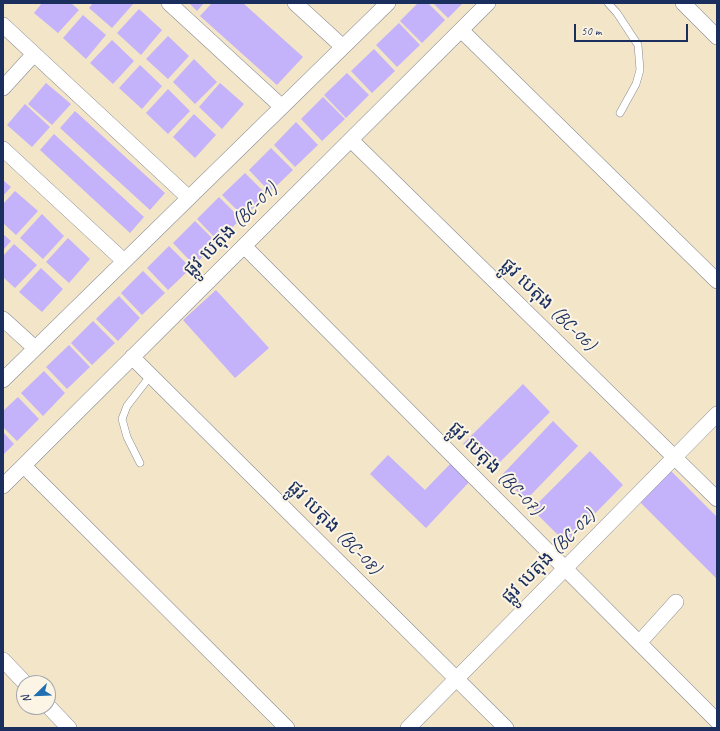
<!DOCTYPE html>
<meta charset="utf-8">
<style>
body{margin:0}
#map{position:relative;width:720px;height:731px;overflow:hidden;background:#f3e5c8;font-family:Caveat,sans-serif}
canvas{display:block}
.frame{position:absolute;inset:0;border:4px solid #1b2f5e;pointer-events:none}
.north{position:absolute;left:16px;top:675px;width:40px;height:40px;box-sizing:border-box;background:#fcf5e5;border:1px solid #a2a6af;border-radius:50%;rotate:247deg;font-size:11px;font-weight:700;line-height:16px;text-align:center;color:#1b2f5e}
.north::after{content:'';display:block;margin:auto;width:14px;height:18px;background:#1f6fb2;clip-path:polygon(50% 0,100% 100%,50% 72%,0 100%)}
.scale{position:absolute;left:574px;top:24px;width:114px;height:18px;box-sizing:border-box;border:2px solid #1b2f5e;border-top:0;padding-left:5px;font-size:12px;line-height:14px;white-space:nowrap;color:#1b2f5e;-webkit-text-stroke:3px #fcf5e5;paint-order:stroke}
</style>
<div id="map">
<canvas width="720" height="731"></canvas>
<div class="frame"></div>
<div class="north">N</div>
<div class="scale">50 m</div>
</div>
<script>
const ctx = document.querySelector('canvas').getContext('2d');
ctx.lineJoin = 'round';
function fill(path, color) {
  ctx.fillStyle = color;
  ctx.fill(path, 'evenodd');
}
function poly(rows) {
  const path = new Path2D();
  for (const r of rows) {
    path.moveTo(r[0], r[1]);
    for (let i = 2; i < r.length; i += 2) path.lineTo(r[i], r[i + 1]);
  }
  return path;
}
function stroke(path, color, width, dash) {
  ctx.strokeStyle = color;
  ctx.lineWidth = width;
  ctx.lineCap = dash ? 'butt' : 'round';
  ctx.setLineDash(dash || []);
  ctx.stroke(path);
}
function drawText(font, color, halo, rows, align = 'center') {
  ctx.font = font + ' Caveat,"Noto Sans Khmer",sans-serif';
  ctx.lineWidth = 4;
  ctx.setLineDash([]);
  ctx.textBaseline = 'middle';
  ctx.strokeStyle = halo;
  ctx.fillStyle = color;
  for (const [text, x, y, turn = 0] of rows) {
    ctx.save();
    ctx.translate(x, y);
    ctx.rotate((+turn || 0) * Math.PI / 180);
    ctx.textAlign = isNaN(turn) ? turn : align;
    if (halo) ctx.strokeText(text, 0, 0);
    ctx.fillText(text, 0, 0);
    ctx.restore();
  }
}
const building = poly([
 [42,3,71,3,79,10,58,33,34,13],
 [93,3,134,3,112,28,89,8],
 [189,3,204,3,197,11],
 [212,3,243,3,303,57,277,85,200,16],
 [418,3,428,3,445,20,422,43,400,21],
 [433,3,463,3,448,18],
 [139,9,162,30,141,55,117,33],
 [83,15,106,35,86,59,63,38],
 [399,23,420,45,397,67,376,45],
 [168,36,189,56,168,79,146,59],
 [112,40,134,61,113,84,90,63],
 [374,49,395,71,372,93,351,71],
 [194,59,217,82,195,104,173,82],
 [140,65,162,86,142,109,119,88],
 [347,73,369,95,346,118,324,95],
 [46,83,71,104,52,125,28,104],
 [220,83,244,104,222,129,199,107],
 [168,89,190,111,168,134,146,113],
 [323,97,345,119,322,141,301,119],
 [25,104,50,127,32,147,7,125],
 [75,111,165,193,150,210,60,128],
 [194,114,216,135,195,158,173,137],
 [296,122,318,145,295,167,274,145],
 [54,134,144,217,130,233,40,150],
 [271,148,293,170,270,192,249,170],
 [245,173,267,195,244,217,222,195],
 [3,180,11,187,3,196],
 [15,191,38,211,16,235,3,223,3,204],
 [219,197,241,219,218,241,197,219],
 [42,214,64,236,43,259,20,238],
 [195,221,217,243,194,265,173,243],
 [3,234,11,241,3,250],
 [68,238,90,259,69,283,46,262],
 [14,244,37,265,15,288,3,277,3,256],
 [169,246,191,268,168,290,147,268],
 [41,268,63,289,42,312,19,292],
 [143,271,165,293,142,315,121,293],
 [216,290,269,348,235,378,183,320],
 [119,296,140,318,118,341,96,319],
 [93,321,115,343,92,365,71,343],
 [69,345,90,367,67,389,46,367],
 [44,371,65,393,43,416,21,393],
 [523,384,550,412,491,471,463,444],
 [18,397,39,419,17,441,3,427,3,411],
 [553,421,578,446,526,500,501,476],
 [3,432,14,444,3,455],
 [590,451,623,485,566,543,532,509],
 [388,455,425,490,452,462,471,480,426,528,370,474],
 [670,470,717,517,717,579,640,502]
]);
const service = poly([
 [608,3,617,13,638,45,640,70,636,84,620,113],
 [140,463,127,437,122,419,127,406,151,375]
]);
const minor = poly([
 [169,3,282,107],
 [295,3,343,47],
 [683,3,717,37],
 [3,25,189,198],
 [461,30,717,281],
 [3,88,34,54],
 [351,140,717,499],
 [3,149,124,261],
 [244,246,717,721],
 [3,319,35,348],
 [132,357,506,728],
 [3,380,388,3],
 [24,466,287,728],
 [3,486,488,3],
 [639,643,676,602],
 [3,660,25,683],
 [48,706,69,728],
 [408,728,717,414]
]);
const streetNames = [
 ["ផ្លូវ បេតុង (BC-01)",231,230,-45],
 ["ផ្លូវ បេតុង (BC-06)",548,305,44],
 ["ផ្លូវ បេតុង (BC-07)",495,469,45],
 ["ផ្លូវ បេតុង (BC-08)",334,528,45],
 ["ផ្លូវ បេតុង (BC-02)",549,557,-45]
];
fill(building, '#c4b2fa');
stroke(service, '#878a93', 8);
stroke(minor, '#878a93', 16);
stroke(service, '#fff', 7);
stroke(minor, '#fff', 15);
drawText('19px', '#1b2f5e', '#fcf5e5', streetNames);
</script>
